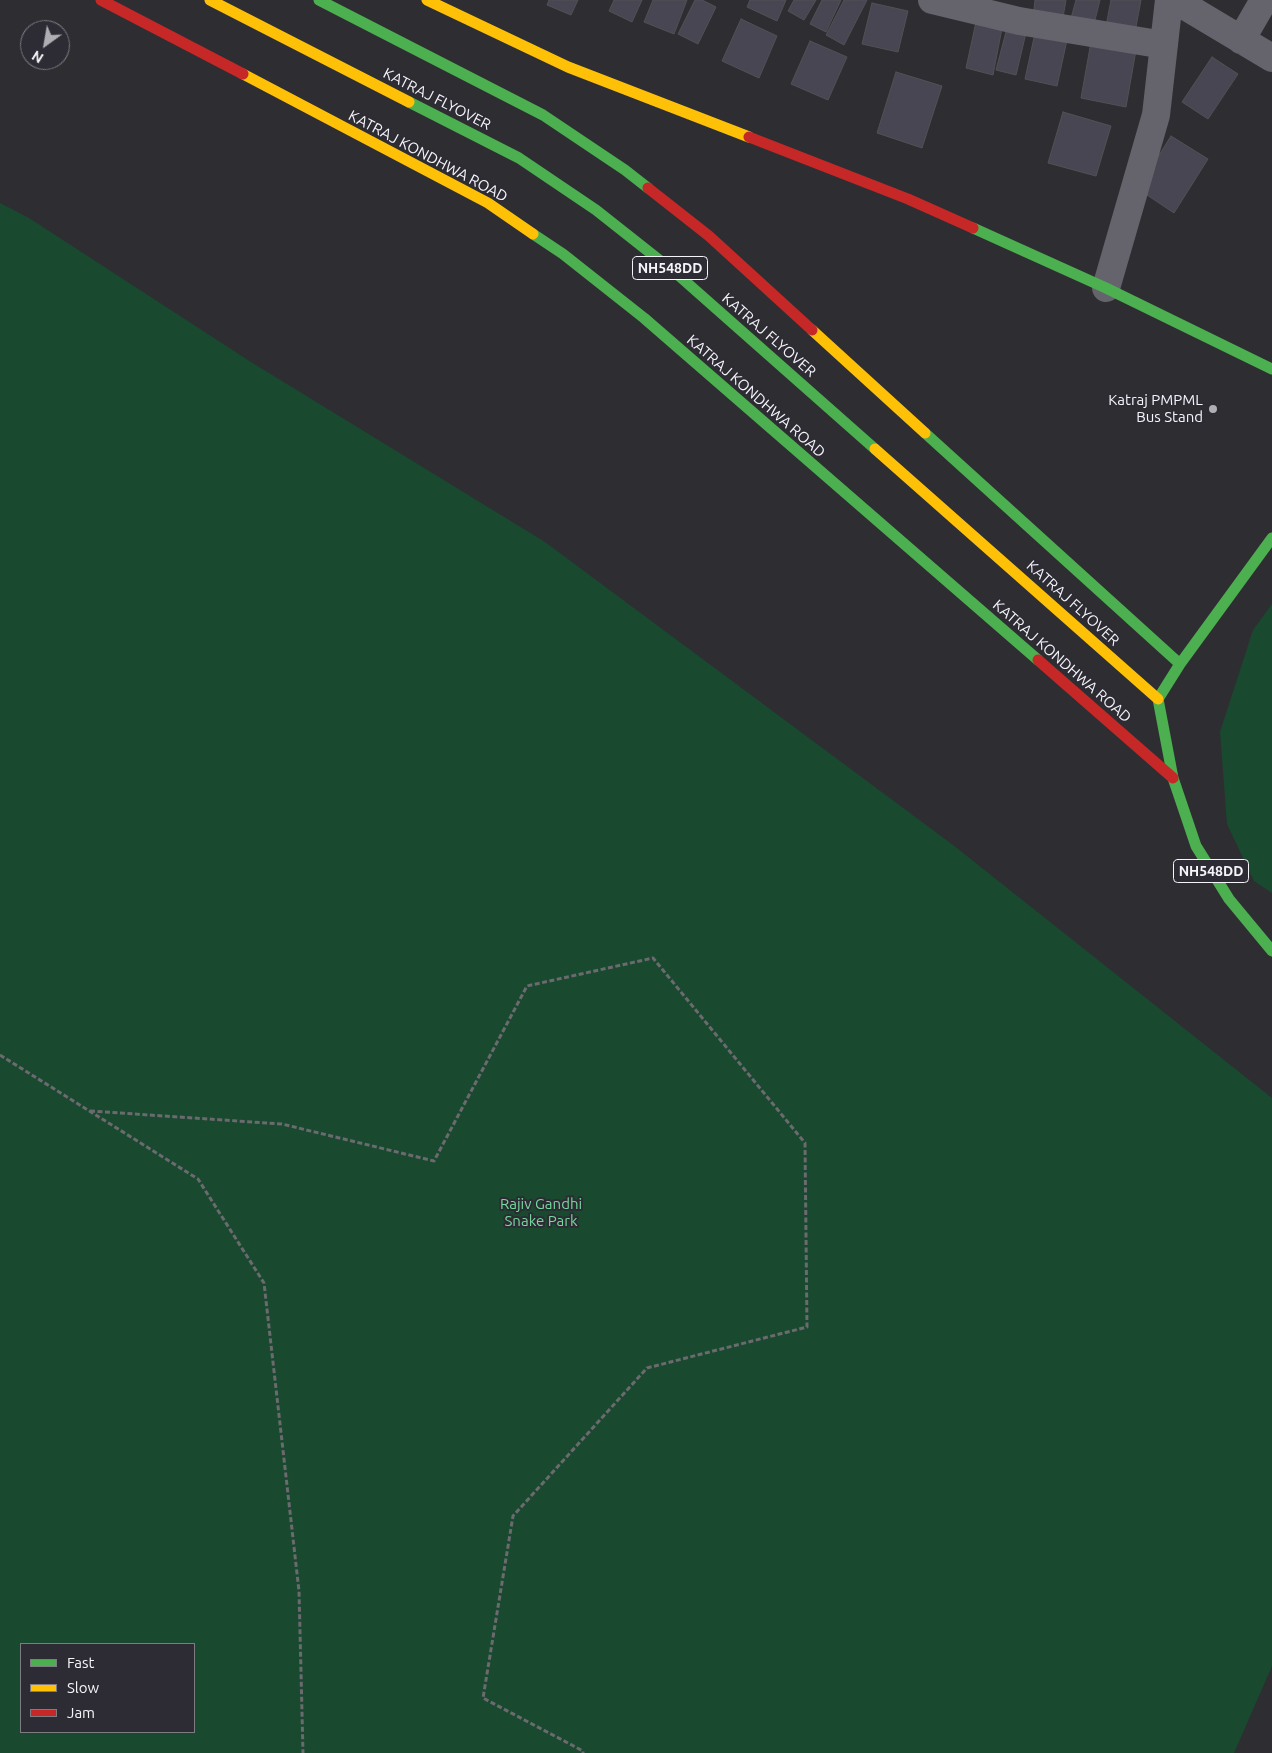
<!DOCTYPE html>
<style>
body{margin:0}
#map{position:relative;width:1272px;height:1753px;overflow:hidden;background:#2e2e32;font-family:Ubuntu,sans-serif}
canvas{display:block}
.legend{position:absolute;left:20px;top:1643px;width:175px;height:90px;box-sizing:border-box;background:#2d2c34;border:1px solid #7d7c83;margin:0;padding:6px 9px;list-style:none;font-size:15px;color:#f4f4f9}
.legend li{display:flex;align-items:center;gap:10px;height:25px}
.legend b{width:25px;border:1px solid #7d7c83}
.north{position:absolute;left:20px;top:20px;width:50px;height:50px;box-sizing:border-box;background:#2d2c34;border:1px solid #7d7c83;border-radius:50%;rotate:212deg;font-size:14px;font-weight:700;line-height:20px;text-align:center;color:#f4f4f9}
.north::after{content:'';display:block;margin:auto;width:18px;height:22px;background:#afafb3;clip-path:polygon(50% 0,100% 100%,50% 72%,0 100%)}
</style>
<div id="map">
<canvas width="1272" height="1753"></canvas>
<ul class="legend">
<li><b style="height:6px;background:#4caf50"></b>Fast</li>
<li><b style="height:6px;background:#ffc107"></b>Slow</li>
<li><b style="height:6px;background:#c62828"></b>Jam</li>
</ul>
<div class="north">N</div>
</div>
<script>
const ctx = document.querySelector('canvas').getContext('2d');
ctx.lineJoin = 'round';
function fill(path, color) {
  ctx.fillStyle = color;
  ctx.fill(path, 'evenodd');
}
function poly(rows) {
  const path = new Path2D();
  for (const r of rows) {
    path.moveTo(r[0], r[1]);
    for (let i = 2; i < r.length; i += 2) path.lineTo(r[i], r[i + 1]);
  }
  return path;
}
function stroke(path, color, width, dash) {
  ctx.strokeStyle = color;
  ctx.lineWidth = width;
  ctx.lineCap = dash ? 'butt' : 'round';
  ctx.setLineDash(dash || []);
  ctx.stroke(path);
}
function drawText(font, color, halo, rows, align = 'center') {
  ctx.font = font + ' Ubuntu,sans-serif';
  ctx.lineWidth = 4;
  ctx.setLineDash([]);
  ctx.textBaseline = 'middle';
  ctx.strokeStyle = halo;
  ctx.fillStyle = color;
  for (const [text, x, y, turn = 0] of rows) {
    ctx.save();
    ctx.translate(x, y);
    ctx.rotate((+turn || 0) * Math.PI / 180);
    ctx.textAlign = isNaN(turn) ? turn : align;
    if (halo) ctx.strokeText(text, 0, 0);
    ctx.fillText(text, 0, 0);
    ctx.restore();
  }
}
const green = poly([
 [0,203,29,218,251,362,545,542,953,845,1272,1098,1272,1666,1234,1753,0,1753],
 [21,1644,194,1644,194,1732,21,1732],
 [1272,604,1272,893,1254,881,1227,824,1220,732,1253,630]
]);
const building = poly([
 [549,0,578,0,571,15,547,5,549,0],
 [614,0,642,0,632,22,609,11,614,0],
 [653,0,687,0,674,34,644,22,653,0],
 [695,0,702,0,716,7,698,44,678,34,695,0],
 [750,0,786,0,777,21,747,7,750,0],
 [794,0,816,0,804,20,788,11,794,0],
 [822,0,841,0,826,32,810,24,822,0],
 [844,0,867,0,844,45,826,35,844,0],
 [1035,0,1066,0,1062,23,1033,19,1035,0],
 [1076,0,1100,0,1093,28,1070,22,1076,0],
 [1111,0,1141,0,1135,32,1106,26,1111,0],
 [872,3,908,11,898,52,862,44,872,3],
 [741,19,777,36,759,78,722,61,741,19],
 [976,22,1002,28,993,75,966,68,976,22],
 [1007,28,1026,33,1016,75,996,70,1007,28],
 [1035,33,1067,40,1057,86,1025,79,1035,33],
 [810,41,847,57,828,100,791,84,810,41],
 [1091,42,1136,50,1126,107,1081,98,1091,42],
 [1212,57,1238,74,1208,119,1182,102,1212,57],
 [896,72,942,86,922,148,877,133,896,72],
 [1063,112,1111,126,1096,176,1048,163,1063,112],
 [1171,136,1208,159,1174,213,1138,189,1171,136]
]);
const path = poly([
 [0,1055,198,1179,264,1283,299,1591,303,1753],
 [90,1111,282,1124,434,1161,527,986,653,958,805,1143,807,1327,647,1368,513,1516,483,1698,583,1751,583,1753]
]);
const street = poly([
 [932,0,1019,21,1164,45],
 [1175,0,1272,58],
 [1241,40,1264,0],
 [1106,288,1156,115,1169,0]
]);
const fast = poly([
 [319,0,543,115,625,170,648,188],
 [409,102,519,158,596,210,677,274,875,449],
 [973,228,1106,288,1272,369],
 [533,234,563,254,644,318,1038,660],
 [925,433,1180,664],
 [1158,699,1173,778,1196,846,1229,899,1272,951],
 [1158,699,1180,664,1272,538]
]);
const slow = poly([
 [210,0,409,102],
 [427,0,568,67,749,137],
 [243,74,488,203,533,234],
 [812,330,925,433],
 [875,449,1158,699]
]);
const jam = poly([
 [101,0,243,74],
 [749,137,908,199,973,228],
 [648,188,709,236,812,330],
 [1038,660,1173,778]
]);
const markers = [
 [1213,409,5,"#afafb3"]
];
const shields = [
 [670,268,75],
 [1211,871,75]
];
const shieldNames = [
 ["NH548DD",670,268],
 ["NH548DD",1211,871]
];
const streetNames = [
 ["KATRAJ FLYOVER",437,99,27],
 ["KATRAJ KONDHWA ROAD",428,156,28],
 ["KATRAJ FLYOVER",769,335,41],
 ["KATRAJ KONDHWA ROAD",756,396,41],
 ["KATRAJ FLYOVER",1073,603,42],
 ["KATRAJ KONDHWA ROAD",1062,661,41]
];
const poiNames = [
 ["Katraj PMPML",1203,400],
 ["Bus Stand",1203,417]
];
const parkNames = [
 ["Rajiv Gandhi",541,1204],
 ["Snake Park",541,1221]
];
fill(green, '#19492f');
fill(building, '#484653');
stroke(building, '#515155', 1);
stroke(path, '#6a6a6f', 3, [5, 2.5]);
stroke(street, '#65646d', 28);
stroke(fast, '#4caf50', 11);
stroke(slow, '#ffc107', 11);
stroke(jam, '#c62828', 11);
for (const [x, y, r, color] of markers) {
  const dot = new Path2D();
  dot.arc(x, y, r, 0, 2 * Math.PI);
  ctx.fillStyle = color;
  ctx.fill(dot);
  stroke(dot, '#2d2c34', 2);
}
for (const [x, y, w] of shields) {
  const box = new Path2D();
  box.roundRect(x - w / 2, y - 11.5, w, 23, 4);
  ctx.fillStyle = '#2d2c34';
  ctx.fill(box);
  stroke(box, '#f4f4f9', 1);
}
drawText('bold 14px', '#f4f4f9', null, shieldNames);
drawText('15px', '#f4f4f9', '#2d2c34', streetNames);
drawText('15px', '#f4f4f9', '#2d2c34', poiNames, 'right');
drawText('15px', '#76d99d', '#2d2c34', parkNames);
</script>
